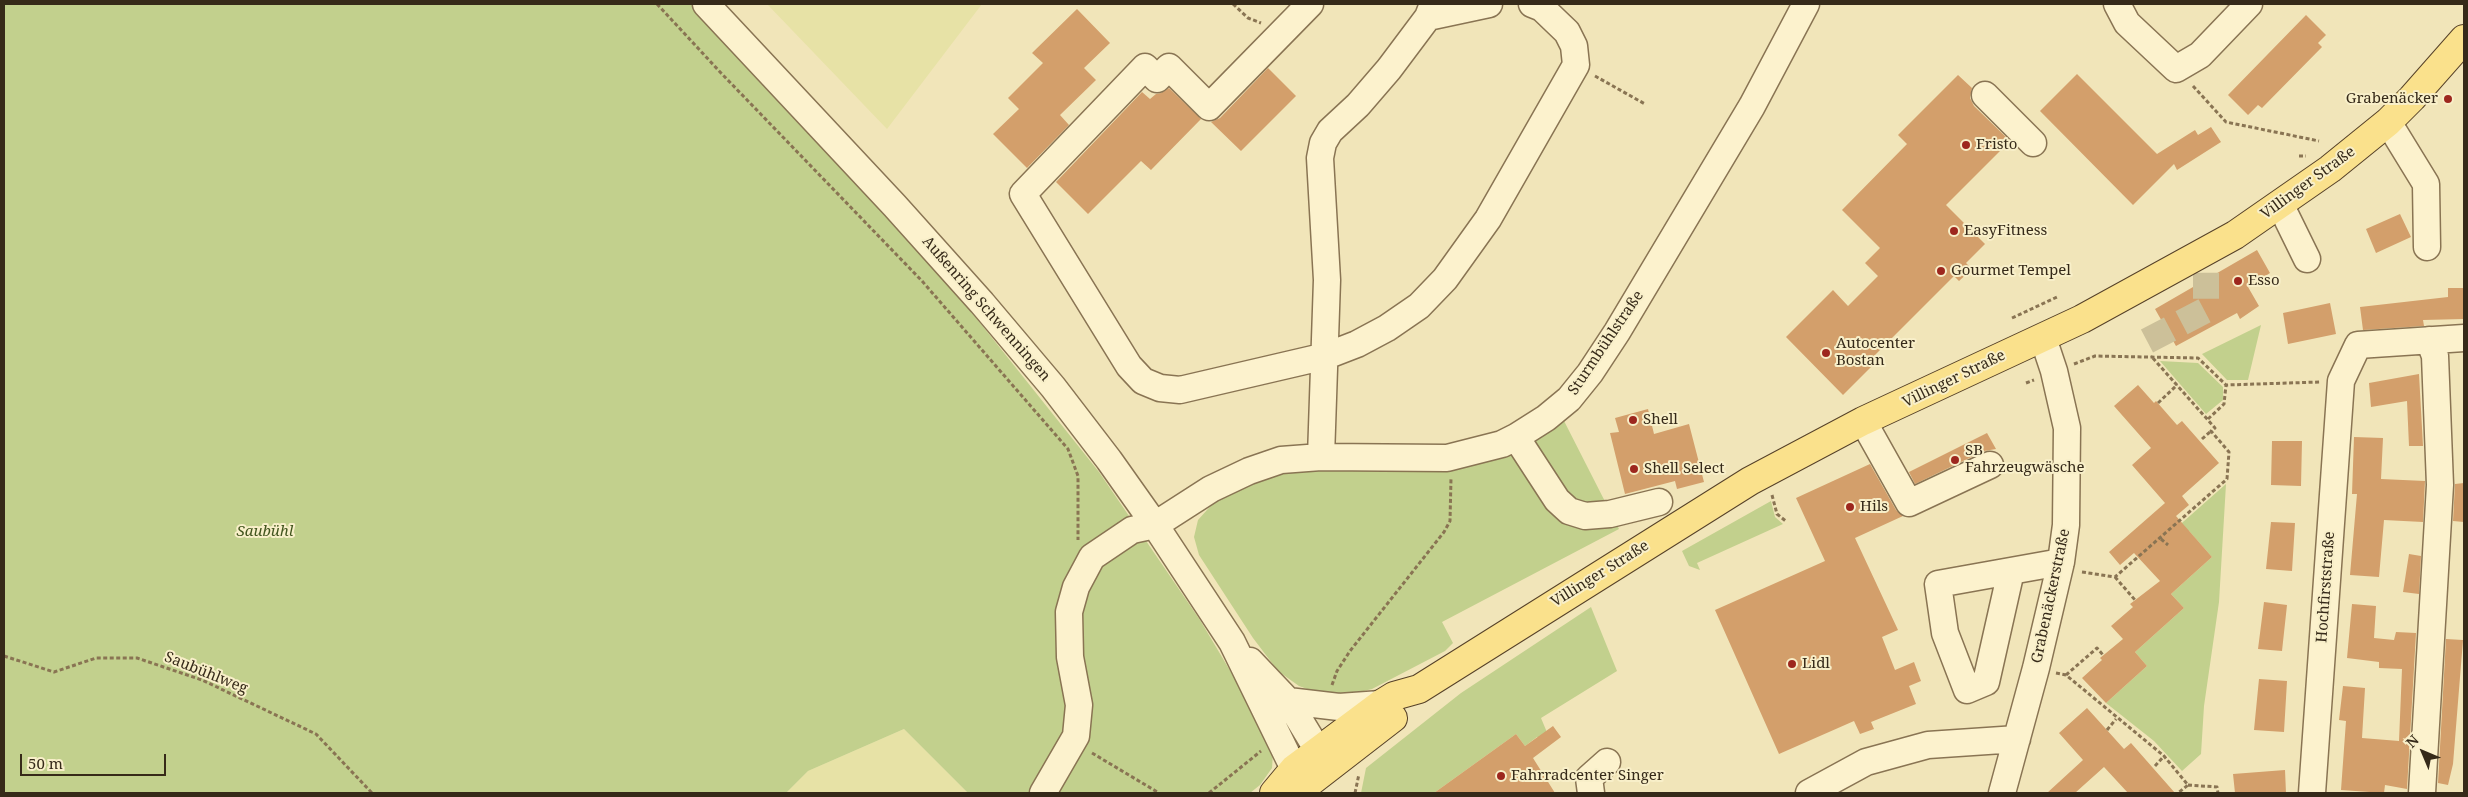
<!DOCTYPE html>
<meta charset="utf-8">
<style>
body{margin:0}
#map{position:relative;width:2468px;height:797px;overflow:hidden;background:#f1e5b9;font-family:"Noto Serif",serif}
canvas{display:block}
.frame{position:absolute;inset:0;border:5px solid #362a19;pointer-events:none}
.north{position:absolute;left:2398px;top:727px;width:50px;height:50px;-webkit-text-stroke:4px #f8efc9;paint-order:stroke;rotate:315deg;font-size:14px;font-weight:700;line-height:20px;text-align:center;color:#362a19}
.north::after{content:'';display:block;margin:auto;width:18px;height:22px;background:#362a19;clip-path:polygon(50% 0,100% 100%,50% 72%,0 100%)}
.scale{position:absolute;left:20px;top:754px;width:146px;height:22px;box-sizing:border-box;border:2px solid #362a19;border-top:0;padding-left:6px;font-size:15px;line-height:18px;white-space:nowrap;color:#362a19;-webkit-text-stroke:4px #f8efc9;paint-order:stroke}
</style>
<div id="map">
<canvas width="2468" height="797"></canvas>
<div class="frame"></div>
<div class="north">N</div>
<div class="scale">50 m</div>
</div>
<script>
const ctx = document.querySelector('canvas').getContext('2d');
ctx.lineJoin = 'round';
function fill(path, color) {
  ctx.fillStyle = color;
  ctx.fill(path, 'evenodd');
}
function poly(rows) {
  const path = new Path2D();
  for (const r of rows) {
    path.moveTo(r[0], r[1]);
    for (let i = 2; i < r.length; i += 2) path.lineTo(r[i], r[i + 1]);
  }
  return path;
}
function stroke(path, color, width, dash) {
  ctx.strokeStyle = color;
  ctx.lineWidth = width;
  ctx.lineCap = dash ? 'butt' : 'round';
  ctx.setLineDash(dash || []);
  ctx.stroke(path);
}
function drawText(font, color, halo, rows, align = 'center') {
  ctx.font = font + ' "Noto Serif",serif';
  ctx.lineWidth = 4;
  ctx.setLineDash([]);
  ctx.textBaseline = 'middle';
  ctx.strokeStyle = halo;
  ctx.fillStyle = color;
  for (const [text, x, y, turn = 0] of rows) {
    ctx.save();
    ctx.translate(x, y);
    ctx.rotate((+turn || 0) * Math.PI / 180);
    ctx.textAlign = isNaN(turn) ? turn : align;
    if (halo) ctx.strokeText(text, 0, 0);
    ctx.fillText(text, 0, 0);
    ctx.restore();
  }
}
const farmland = poly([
 [767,4,982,4,887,129],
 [904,729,968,793,786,793,808,771]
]);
const green = poly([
 [4,4,694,4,918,245,1099,472,1200,620,1270,738,1273,753,1272,768,1260,785,1250,793,968,793,904,729,808,771,786,793,4,793],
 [2261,325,2248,380,2227,380,2202,354],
 [2160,361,2198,363,2223,387,2223,400,2206,414],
 [1561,415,1619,529,1442,622,1453,643,1445,651,1372,689,1347,695,1321,694,1299,686,1278,671,1253,638,1199,555,1194,537,1198,520,1215,501,1254,479,1286,470,1457,467,1488,461],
 [2226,484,2219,602,2204,706,2201,754,2182,771,2154,741,2106,703,2147,666,2135,652,2184,608,2171,594,2212,557,2189,531,2166,537],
 [1771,501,1775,517,1783,524,1697,563,1700,570,1689,566,1682,551],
 [1591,607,1617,671,1541,718,1551,742,1537,737,1525,746,1516,734,1434,793,1361,793,1366,768,1461,693]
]);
const building = poly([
 [1077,9,1110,43,1084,68,1096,80,1060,115,1069,125,1027,168,993,134,1019,109,1008,98,1043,63,1032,53],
 [2306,15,2326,35,2318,43,2322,47,2262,108,2258,105,2248,115,2228,95],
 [1268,68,1296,96,1241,151,1211,122,1220,118],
 [2077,74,2157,154,2195,130,2198,135,2211,127,2221,142,2177,170,2174,164,2133,205,2040,111],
 [1958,75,1972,88,1970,98,1974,106,2010,141,1946,205,1985,244,1966,263,1972,269,1959,281,1954,276,1873,357,1877,361,1843,395,1786,337,1833,290,1848,306,1878,276,1865,263,1880,248,1842,210,1907,144,1898,135],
 [1169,88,1201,119,1151,170,1141,161,1088,214,1056,182,1142,92,1150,99,1156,94,1161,93],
 [2400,214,2411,237,2376,253,2366,229],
 [2257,250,2270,273,2248,287,2259,306,2240,319,2237,313,2176,346,2155,309],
 [2448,288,2464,288,2464,319,2423,320,2424,326,2363,330,2360,307,2448,297],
 [2330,303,2336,334,2288,344,2283,313],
 [2419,374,2423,446,2409,446,2407,401,2371,407,2369,383],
 [2138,385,2154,403,2156,401,2177,425,2182,421,2219,463,2182,496,2189,505,2176,516,2212,557,2171,594,2184,608,2135,652,2147,666,2106,703,2082,678,2102,660,2100,658,2123,639,2111,626,2133,607,2130,604,2160,581,2134,553,2120,565,2109,552,2165,503,2132,465,2151,448,2114,406],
 [1648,409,1654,434,1689,424,1704,482,1677,489,1675,481,1625,494,1610,433,1619,432,1615,418],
 [1987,433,1996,449,1984,451,1915,484,1909,472],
 [2354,437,2383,438,2381,479,2425,481,2423,522,2384,520,2379,577,2350,575,2357,494,2352,494],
 [2272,441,2302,441,2301,486,2271,485],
 [1870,464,1896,510,1903,516,1855,538,1898,630,1882,637,1895,670,1914,662,1921,681,1909,686,1916,704,1871,722,1874,729,1860,734,1854,721,1779,754,1715,610,1825,561,1796,498],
 [2464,483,2464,522,2453,521,2455,484],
 [2271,522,2295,523,2292,571,2266,569],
 [2409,554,2421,556,2419,594,2403,592],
 [2264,602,2287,605,2282,651,2258,649],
 [2352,604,2376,606,2374,638,2394,640,2396,632,2416,633,2407,789,2385,785,2384,793,2341,790,2346,721,2339,720,2343,686,2365,688,2362,738,2399,741,2402,669,2379,668,2379,662,2347,658],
 [2446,639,2463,640,2453,764,2448,785,2438,783],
 [2259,679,2287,681,2284,732,2254,730],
 [2087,708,2124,749,2131,743,2175,793,2128,793,2104,767,2075,793,2047,793,2083,760,2059,733],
 [1553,726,1561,737,1533,758,1555,793,1434,793,1516,734,1525,746],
 [2285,770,2286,793,2235,793,2233,774]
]);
const minorTunnel = poly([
 [2147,341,2206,310,2206,272]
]);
const path = poly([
 [657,4,721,73,922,281,1068,449,1078,476,1078,540],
 [1233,4,1248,18,1261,23],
 [1595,76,1645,104],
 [2193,86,2226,122,2319,141],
 [2299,156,2306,156],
 [2012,318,2057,297],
 [2074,364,2095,356,2198,358,2226,385,2320,382],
 [2026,383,2034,380],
 [2158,403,2177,385],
 [2208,419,2224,404,2226,385],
 [2202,439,2211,431],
 [1772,495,1777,514,1787,522],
 [2161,539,2168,545],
 [2082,572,2115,577,2227,479,2229,452,2211,431,2215,428,2151,356],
 [2115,577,2135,600],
 [4,656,54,672,96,658,137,658,202,680,316,734,372,793],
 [2056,673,2066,675,2164,756,2188,785,2178,793],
 [2066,675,2097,648,2103,655],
 [1332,685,1337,671,1350,651,1444,532,1450,521,1451,478],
 [2107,730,2116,719],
 [1092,753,1159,793],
 [2155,766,2164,756],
 [2188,785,2217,787,2218,793],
 [1209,793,1261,751],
 [1355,793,1359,774]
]);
const minor = poly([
 [706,4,895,206,982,303,1053,387,1109,460,1155,525,1232,642,1294,769,1305,786],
 [1310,4,1209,107,1169,67,1157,79,1145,67,1023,194,1129,366,1143,381,1160,388,1180,390,1326,356,1357,344,1387,328,1419,306,1445,279,1488,219,1576,65,1574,46,1567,32,1542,8,1532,4],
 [2117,4,2127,23,2176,69,2200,55,2249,4],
 [1428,17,1489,4],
 [1985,95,2033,143],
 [2388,122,2426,184,2427,247],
 [2280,204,2307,259],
 [1863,421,1909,503,1990,465],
 [1516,437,1557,500,1569,511,1585,516,1610,514,1659,502],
 [1321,457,1327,280,1320,158,1323,143,1330,131,1358,105,1389,69,1428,17,1433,4],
 [2011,571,1986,682,1967,690,1945,633,1938,584,2061,562],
 [1250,661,1288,701,1328,767],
 [1288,701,1339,707,1381,704],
 [1043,793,1076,736,1079,705,1070,657,1069,612,1076,587,1092,557,1132,530,1155,525,1211,489,1249,471,1281,460,1321,457,1447,458,1502,444,1516,437,1546,418,1569,399,1590,373,1617,332,1752,106,1806,4],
 [1591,793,1589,778,1607,762],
 [1809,793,1866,762,1928,745,2017,739],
 [2002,793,2036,668,2061,562,2066,525,2067,428,2054,371,2043,338],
 [2312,793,2341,381,2358,345,2464,338],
 [2422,793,2440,485,2435,356,2429,340]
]);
const major = poly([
 [1274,793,1294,769,1381,704,1394,696,1419,689,1750,481,1863,421,2082,319,2235,235,2330,169,2388,122,2412,98,2464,39],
 [1288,793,1305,786,1393,718]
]);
const markers = [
 [2448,99,5,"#9d271e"],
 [1966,145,5,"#9d271e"],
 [1954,231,5,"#9d271e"],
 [1941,271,5,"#9d271e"],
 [2238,281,5,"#9d271e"],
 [1826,353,5,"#9d271e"],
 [1633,420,5,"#9d271e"],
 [1955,460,5,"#9d271e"],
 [1634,469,5,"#9d271e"],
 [1850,507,5,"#9d271e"],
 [1792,664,5,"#9d271e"],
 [1501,776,5,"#9d271e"]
];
const poiNames = [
 ["Grabenäcker",2438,99,"right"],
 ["Fristo",1976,145],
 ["EasyFitness",1964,231],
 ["Gourmet Tempel",1951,271],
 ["Esso",2248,281],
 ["Autocenter",1836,344],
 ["Bostan",1836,361],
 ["Shell",1643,420],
 ["SB",1965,451],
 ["Fahrzeugwäsche",1965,468],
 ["Shell Select",1644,469],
 ["Hils",1860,507],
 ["Lidl",1802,664],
 ["Fahrradcenter Singer",1511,776]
];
const streetNames = [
 ["Villinger Straße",2308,183,-36],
 ["Außenring Schwenningen",986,309,49],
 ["Sturmbühlstraße",1606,343,-56],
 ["Villinger Straße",1954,379,-26],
 ["Villinger Straße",1600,574,-32],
 ["Hochfirststraße",2326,587,-86],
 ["Grabenäckerstraße",2051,596,-78],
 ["Saubühlweg",206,673,22]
];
const parkNames = [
 ["Saubühl",265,532]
];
fill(farmland, '#e7e2a6');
fill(green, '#c2d08d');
fill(building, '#d39f6b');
stroke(minorTunnel, '#ccc099', 26, [26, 13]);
stroke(minor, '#897453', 29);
stroke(major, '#564128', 30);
stroke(path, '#897453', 3, [4, 2.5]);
stroke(minor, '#fcf2cd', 26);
stroke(major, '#fae18c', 28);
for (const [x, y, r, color] of markers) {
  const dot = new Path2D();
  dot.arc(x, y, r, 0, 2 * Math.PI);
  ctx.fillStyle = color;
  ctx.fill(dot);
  stroke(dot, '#f8efc9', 2);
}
drawText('15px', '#362a19', '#f8efc9', poiNames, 'left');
drawText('15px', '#362a19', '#f8efc9', streetNames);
drawText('italic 15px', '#42551e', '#f8efc9', parkNames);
</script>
